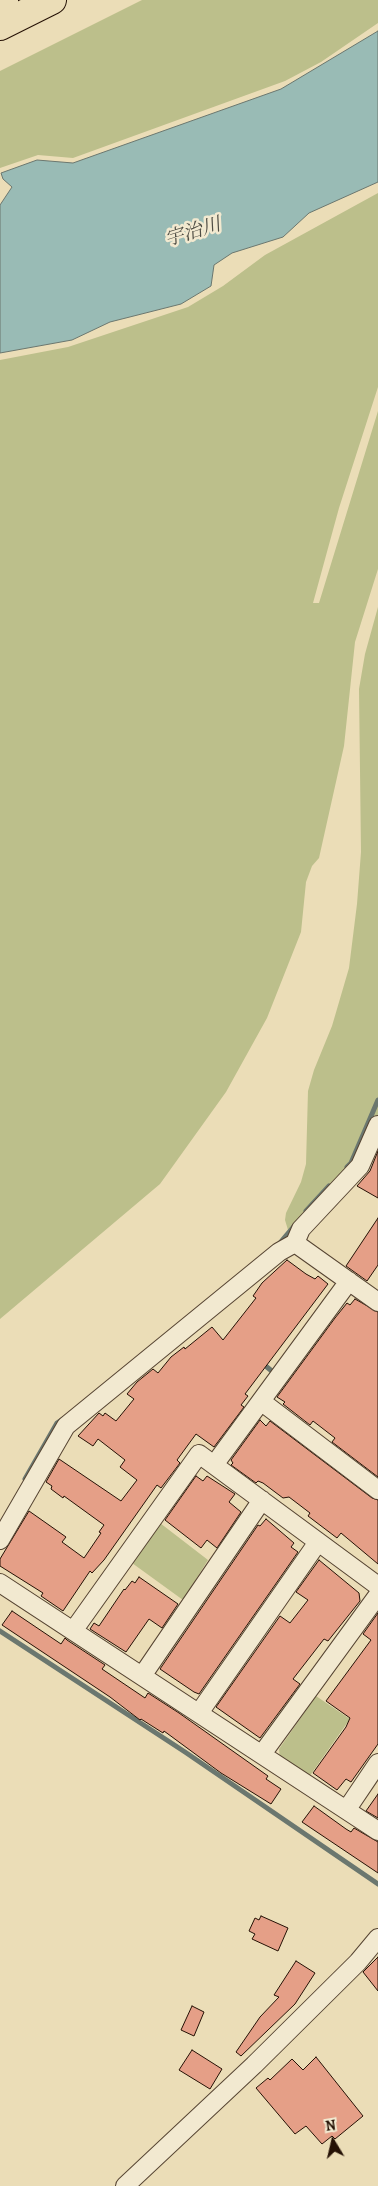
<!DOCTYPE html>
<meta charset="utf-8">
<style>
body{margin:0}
#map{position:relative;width:378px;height:2186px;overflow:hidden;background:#ebddb7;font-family:Alegreya,serif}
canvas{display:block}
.north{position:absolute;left:308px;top:2116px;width:50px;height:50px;-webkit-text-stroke:4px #f2e9d0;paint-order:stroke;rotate:351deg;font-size:14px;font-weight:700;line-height:20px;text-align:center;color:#251105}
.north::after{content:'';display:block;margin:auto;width:18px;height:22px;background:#251105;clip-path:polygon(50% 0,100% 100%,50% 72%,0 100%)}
</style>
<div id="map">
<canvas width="378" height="2186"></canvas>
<div class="north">N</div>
</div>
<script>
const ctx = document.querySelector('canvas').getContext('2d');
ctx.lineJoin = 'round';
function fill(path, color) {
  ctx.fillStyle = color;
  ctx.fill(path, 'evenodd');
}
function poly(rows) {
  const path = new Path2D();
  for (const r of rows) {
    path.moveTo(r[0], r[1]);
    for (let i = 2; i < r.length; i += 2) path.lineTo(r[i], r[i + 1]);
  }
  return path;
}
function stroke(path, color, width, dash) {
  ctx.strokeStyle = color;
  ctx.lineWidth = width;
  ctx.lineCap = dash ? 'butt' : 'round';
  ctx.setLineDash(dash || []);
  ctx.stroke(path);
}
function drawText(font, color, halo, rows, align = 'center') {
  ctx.font = font + ' Alegreya,"Noto Serif JP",serif';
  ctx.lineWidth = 5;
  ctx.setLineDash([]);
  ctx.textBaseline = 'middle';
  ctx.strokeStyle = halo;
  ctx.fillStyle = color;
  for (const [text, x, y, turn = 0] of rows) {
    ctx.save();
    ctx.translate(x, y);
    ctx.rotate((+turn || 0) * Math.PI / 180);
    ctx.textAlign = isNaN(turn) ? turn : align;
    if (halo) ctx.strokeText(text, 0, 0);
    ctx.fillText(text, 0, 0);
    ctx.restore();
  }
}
const green = poly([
 [142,0,378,0,378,23,321,62,285,81,73,158,38,155,0,168,0,71],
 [378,193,378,387,339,508,313,603,319,603,378,411,378,569,355,642,344,746,319,858,312,866,306,882,301,932,267,1018,226,1092,160,1184,0,1319,0,360,68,347,188,307,223,286,265,255],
 [378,607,378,1115,356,1164,292,1234,288,1230,285,1220,286,1213,301,1182,306,1164,308,1091,314,1070,332,1026,349,968,357,904,361,852,359,689,365,654],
 [160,1523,208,1560,183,1600,132,1563],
 [316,1696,350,1719,309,1777,280,1760,279,1749]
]);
const water = poly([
 [378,31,378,182,309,213,283,237,232,253,214,265,211,286,181,304,110,322,72,340,0,353,0,205,12,187,3,179,1,173,37,160,73,163,281,89,378,31]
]);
const stream = poly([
 [347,1167,351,1163,378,1100],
 [306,1211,329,1186],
 [279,1244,295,1225],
 [262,1363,273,1372],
 [25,1479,57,1423,63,1419],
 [0,1631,185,1752,378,1884]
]);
const building = poly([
 [378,1151,378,1198,357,1186,370,1171,378,1151],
 [378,1218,378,1265,367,1281,346,1266,378,1218],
 [287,1260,306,1274,315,1279,318,1276,328,1284,245,1394,248,1396,241,1405,244,1407,214,1447,196,1434,177,1460,180,1463,161,1488,157,1485,104,1560,92,1573,90,1571,63,1611,41,1596,43,1593,0,1566,0,1559,29,1511,66,1537,62,1542,84,1558,101,1533,99,1532,104,1525,64,1496,63,1498,51,1489,52,1486,46,1482,59,1459,121,1501,137,1480,120,1467,125,1460,98,1439,93,1446,78,1436,99,1413,103,1416,105,1413,116,1421,134,1399,127,1394,137,1382,153,1369,158,1373,171,1357,184,1347,185,1349,212,1327,223,1340,256,1298,253,1296,262,1283,287,1260],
 [355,1299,378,1312,378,1477,332,1442,335,1438,313,1421,310,1425,283,1404,285,1402,277,1397,335,1318,347,1303,350,1305,355,1299],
 [260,1420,266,1426,270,1421,372,1498,378,1500,378,1564,341,1533,337,1538,308,1516,310,1513,289,1497,283,1498,263,1483,258,1481,256,1483,231,1465,233,1463,231,1460,260,1420],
 [196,1476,203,1481,207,1476,235,1494,229,1502,241,1512,217,1548,207,1540,201,1548,165,1520,196,1476],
 [266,1519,294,1543,291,1547,298,1552,199,1694,194,1692,160,1669,258,1525,260,1526,266,1519],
 [319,1560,359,1593,360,1601,328,1641,324,1639,293,1679,300,1684,260,1738,216,1707,280,1616,290,1623,308,1600,296,1592,319,1560],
 [139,1577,178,1604,162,1628,149,1619,126,1652,90,1629,94,1623,99,1626,124,1589,125,1590,132,1581,135,1583,139,1577],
 [12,1611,61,1644,65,1638,67,1640,105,1665,102,1669,145,1698,148,1693,179,1713,268,1776,266,1779,281,1789,271,1804,221,1773,164,1731,163,1733,141,1719,140,1720,110,1697,2,1625,12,1611],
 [378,1613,378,1744,351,1782,346,1779,337,1790,313,1773,346,1727,350,1718,326,1701,371,1640,363,1634,378,1613],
 [378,1794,378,1818,366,1811,378,1794],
 [314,1806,346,1829,351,1832,354,1828,378,1842,378,1873,302,1822,314,1806],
 [261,1916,288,1928,278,1951,252,1939,255,1934,249,1931,255,1918,259,1920,261,1916],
 [378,1957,378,1991,363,1972,378,1957],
 [296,1961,315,1973,295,2004,241,2056,236,2052,260,2017,279,1997,274,1995,296,1961],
 [192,2006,204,2012,194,2036,181,2030,192,2006],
 [192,2050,222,2069,210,2089,179,2070,192,2050],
 [316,2057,363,2116,335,2139,332,2136,322,2144,306,2126,295,2134,256,2088,268,2078,270,2080,292,2059,303,2070,316,2057]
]);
const street = poly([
 [295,1243,378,1302],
 [262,1402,378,1490],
 [214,1465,349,1281],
 [0,1540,66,1426,279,1252,295,1243,301,1229,360,1166,378,1125],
 [0,1583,378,1831],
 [73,1631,199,1454,378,1586],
 [142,1676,262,1500],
 [199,1713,318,1542],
 [262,1754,378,1595],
 [347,1809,378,1763],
 [125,2186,254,2065,358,1962,378,1938]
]);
const primary = poly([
 [0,2,4,0],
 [0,26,52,0]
]);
const waterNames = [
 ["宇治川",193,233,-17]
];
fill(green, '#bcbf8b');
fill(water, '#99bbb5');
stroke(water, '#6b776f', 1);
stroke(stream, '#6b776f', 5);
fill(building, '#e59f87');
stroke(building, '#251105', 1);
stroke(street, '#564432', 20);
stroke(primary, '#251105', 30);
stroke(street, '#f2e9d0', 18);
stroke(primary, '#ebddb7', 28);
drawText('italic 19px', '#4e4c43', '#f2e9d0', waterNames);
</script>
